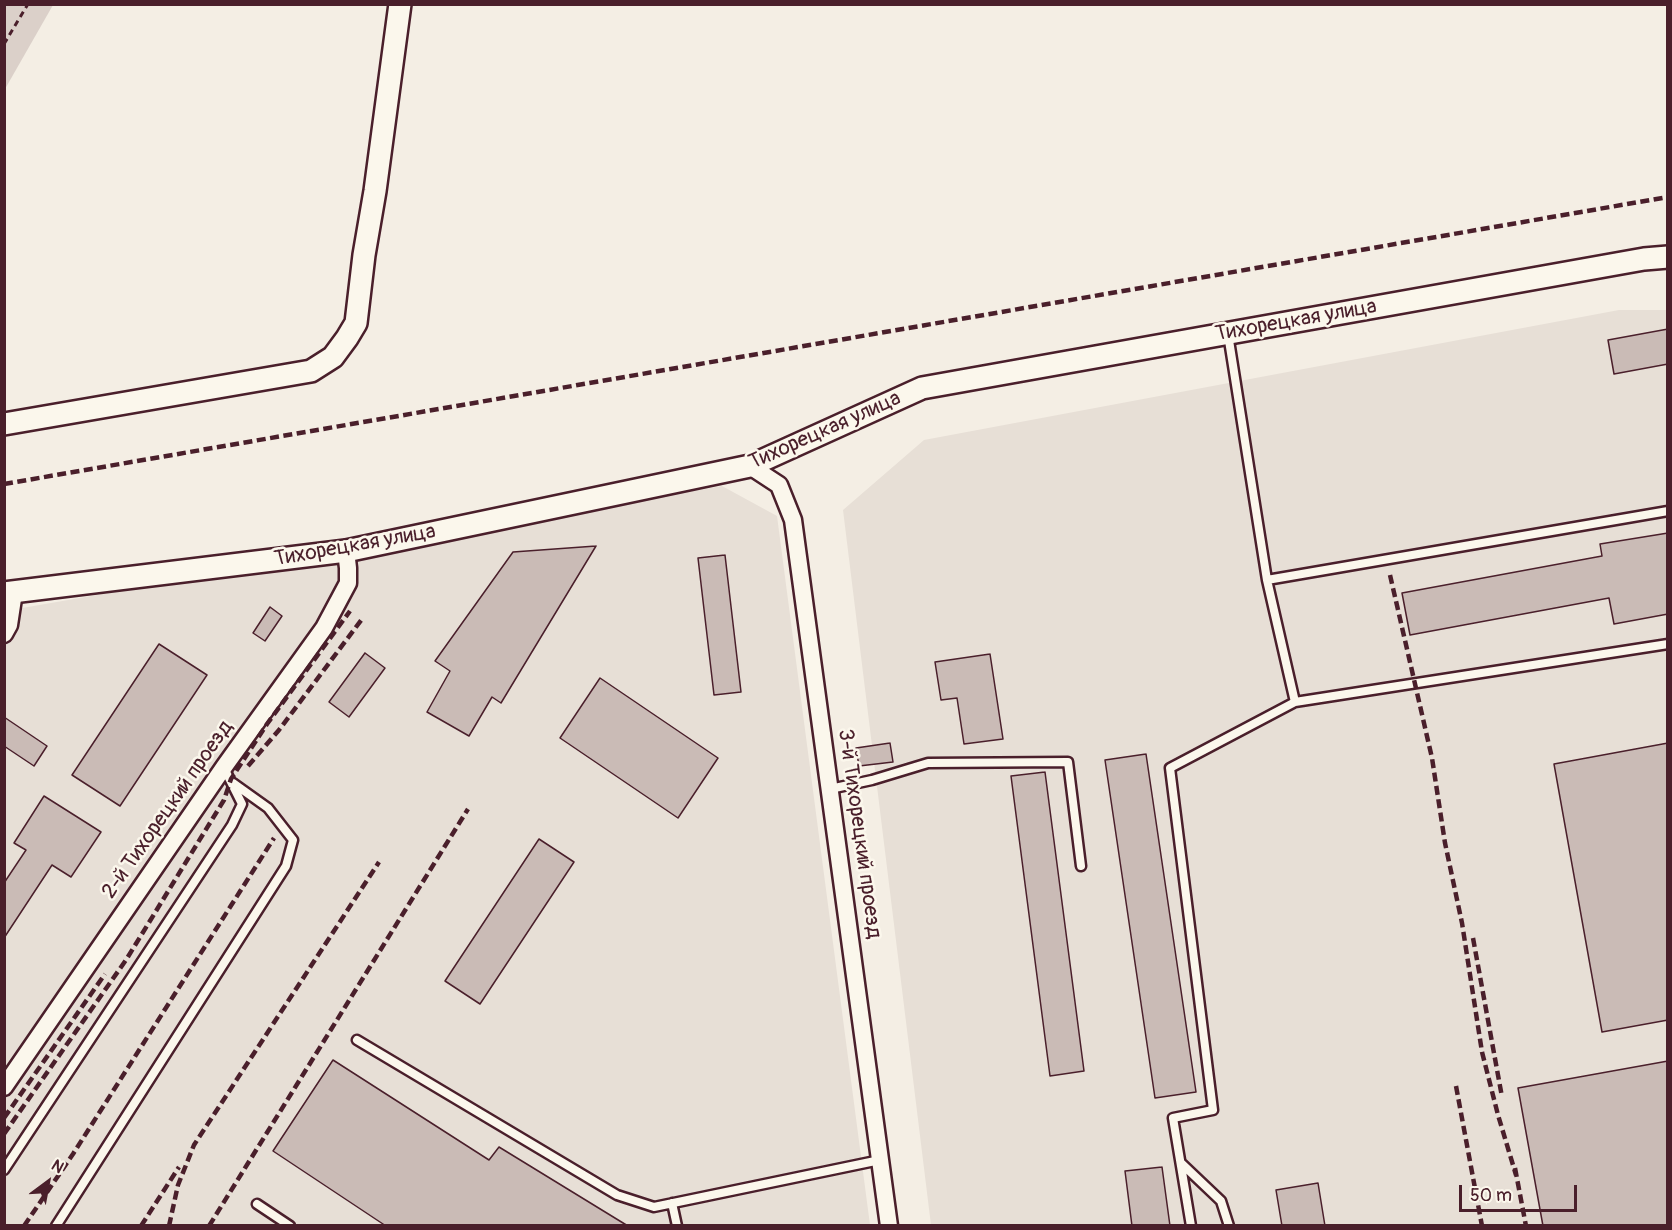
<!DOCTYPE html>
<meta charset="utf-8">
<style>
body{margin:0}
#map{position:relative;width:1672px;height:1230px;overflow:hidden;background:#f4eee4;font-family:Pangolin,sans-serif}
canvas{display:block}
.frame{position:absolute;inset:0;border:6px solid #4a1f2b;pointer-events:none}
.north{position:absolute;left:18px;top:1152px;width:60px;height:60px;-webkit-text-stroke:4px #fbf7ec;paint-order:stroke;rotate:32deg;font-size:16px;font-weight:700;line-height:24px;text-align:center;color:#4a1f2b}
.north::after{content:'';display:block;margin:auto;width:21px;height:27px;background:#4a1f2b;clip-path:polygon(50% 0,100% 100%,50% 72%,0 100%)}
.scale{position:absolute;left:1459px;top:1185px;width:118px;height:27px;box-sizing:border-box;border:3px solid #4a1f2b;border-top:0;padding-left:8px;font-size:18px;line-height:21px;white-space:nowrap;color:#4a1f2b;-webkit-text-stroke:4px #fbf7ec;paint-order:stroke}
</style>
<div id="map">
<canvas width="1672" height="1230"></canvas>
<div class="frame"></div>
<div class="north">N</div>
<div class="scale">50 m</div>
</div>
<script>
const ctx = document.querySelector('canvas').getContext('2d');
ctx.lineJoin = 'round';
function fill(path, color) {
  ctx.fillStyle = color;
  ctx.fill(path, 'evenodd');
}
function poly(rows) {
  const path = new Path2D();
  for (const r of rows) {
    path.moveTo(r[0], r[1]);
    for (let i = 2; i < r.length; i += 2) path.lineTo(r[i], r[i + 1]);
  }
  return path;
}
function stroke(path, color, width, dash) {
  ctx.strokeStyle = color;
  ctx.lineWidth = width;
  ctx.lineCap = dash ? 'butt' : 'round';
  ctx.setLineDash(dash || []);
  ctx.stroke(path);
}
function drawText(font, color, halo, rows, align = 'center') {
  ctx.font = font + ' Pangolin,sans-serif';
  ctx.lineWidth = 5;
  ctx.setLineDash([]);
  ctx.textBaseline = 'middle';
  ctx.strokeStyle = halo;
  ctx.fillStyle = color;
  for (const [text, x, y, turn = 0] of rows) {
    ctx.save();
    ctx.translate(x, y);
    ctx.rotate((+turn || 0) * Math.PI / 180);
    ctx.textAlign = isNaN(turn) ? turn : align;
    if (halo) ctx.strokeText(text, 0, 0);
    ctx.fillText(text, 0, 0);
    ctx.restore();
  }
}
const built = poly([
 [1619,310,1667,310,1667,1225,931,1225,843,510,924,440],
 [722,486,777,516,870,1225,5,1226,5,611]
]);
const green = poly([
 [5,4,53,5,5,89,4,5]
]);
const building = poly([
 [1668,329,1668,364,1614,374,1608,340,1668,329],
 [1668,533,1668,614,1614,624,1609,598,1410,635,1402,593,1602,556,1600,544,1668,533],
 [596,546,501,703,492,697,469,736,427,712,450,671,435,661,513,552,596,546],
 [725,555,741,692,714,695,698,558,725,555],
 [270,607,282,616,265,641,253,633,270,607],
 [159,644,207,675,120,806,72,775,159,644],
 [365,653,385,668,349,717,329,702,365,653],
 [990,654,1003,739,964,744,957,698,941,700,935,662,990,654],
 [600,678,718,758,678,818,560,738,600,678],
 [4,717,47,746,34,766,4,746,4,717],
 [890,743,893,762,859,766,856,748,890,743],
 [1668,743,1668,1020,1602,1032,1554,764,1668,743],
 [1146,754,1196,1092,1155,1098,1105,760,1146,754],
 [1045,772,1084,1071,1050,1076,1011,776,1045,772],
 [44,796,101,832,71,877,52,865,4,938,4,883,26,850,14,843,44,796],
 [539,839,574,862,480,1004,445,981,539,839],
 [333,1060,489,1160,499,1147,628,1226,386,1226,273,1151,333,1060],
 [1668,1061,1668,1226,1543,1226,1518,1088,1668,1061],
 [1162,1167,1170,1226,1132,1226,1125,1171,1162,1167],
 [1318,1183,1325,1226,1282,1226,1276,1190,1318,1183]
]);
const path = poly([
 [4,44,28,4]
]);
const service = poly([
 [1267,580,1668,511],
 [1295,702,1668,644],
 [830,789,872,780,928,763,1068,762,1081,866],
 [357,1040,617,1195,654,1207,880,1160],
 [1181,1163,1221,1201,1229,1226],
 [4,1170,232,825,242,804,224,768],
 [672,1203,677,1226],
 [257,1204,290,1226],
 [56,1226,286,866,293,840,268,808,233,783],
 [1191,1226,1173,1118,1213,1110,1170,768,1295,702,1267,580,1228,334]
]);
const minor = poly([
 [750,466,779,485,793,520,889,1226],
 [4,634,9,625,14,592],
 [4,1087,224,767,324,628,348,583,348,568,346,551]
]);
const tertiary = poly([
 [4,424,311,371,333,357,347,338,356,323,364,255,375,191,400,4],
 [4,593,346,551,750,466,922,388,1644,259,1668,257]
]);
const rail = poly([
 [4,484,1668,197],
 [1390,575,1432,758,1445,843,1462,923,1482,1052,1498,1115,1516,1175],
 [248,766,279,730,362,619],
 [1473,938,1502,1097],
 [1456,1086,1482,1226],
 [4,1118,105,974],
 [4,1134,126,960,224,800,231,779,267,724,350,611],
 [1515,1168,1526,1226],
 [24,1226,73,1154,274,838],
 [141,1226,179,1167],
 [169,1226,178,1185,194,1145,379,862],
 [209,1226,468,809]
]);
const streetNames = [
 ["Тихорецкая улица",1296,321,-10],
 ["Тихорецкая улица",825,431,-24],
 ["Тихорецкая улица",355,546,-10],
 ["2-й Тихорецкий проезд",168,810,-55],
 ["3-й Тихорецкий проезд",859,834,82]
];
fill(built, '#e7dfd6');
fill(green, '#dbd0c9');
fill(building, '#cabbb6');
stroke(building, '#4a1f2b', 1.5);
stroke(service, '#4a1f2b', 13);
stroke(minor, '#4a1f2b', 21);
stroke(tertiary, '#4a1f2b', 26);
stroke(path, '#4a1f2b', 3, [6, 4.5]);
stroke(service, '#fbf7ec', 8);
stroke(minor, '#fbf7ec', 16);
stroke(tertiary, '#fbf7ec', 21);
stroke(rail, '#4a1f2b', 4.5, [9, 4.5]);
drawText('21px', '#4a1f2b', '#fbf7ec', streetNames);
</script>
